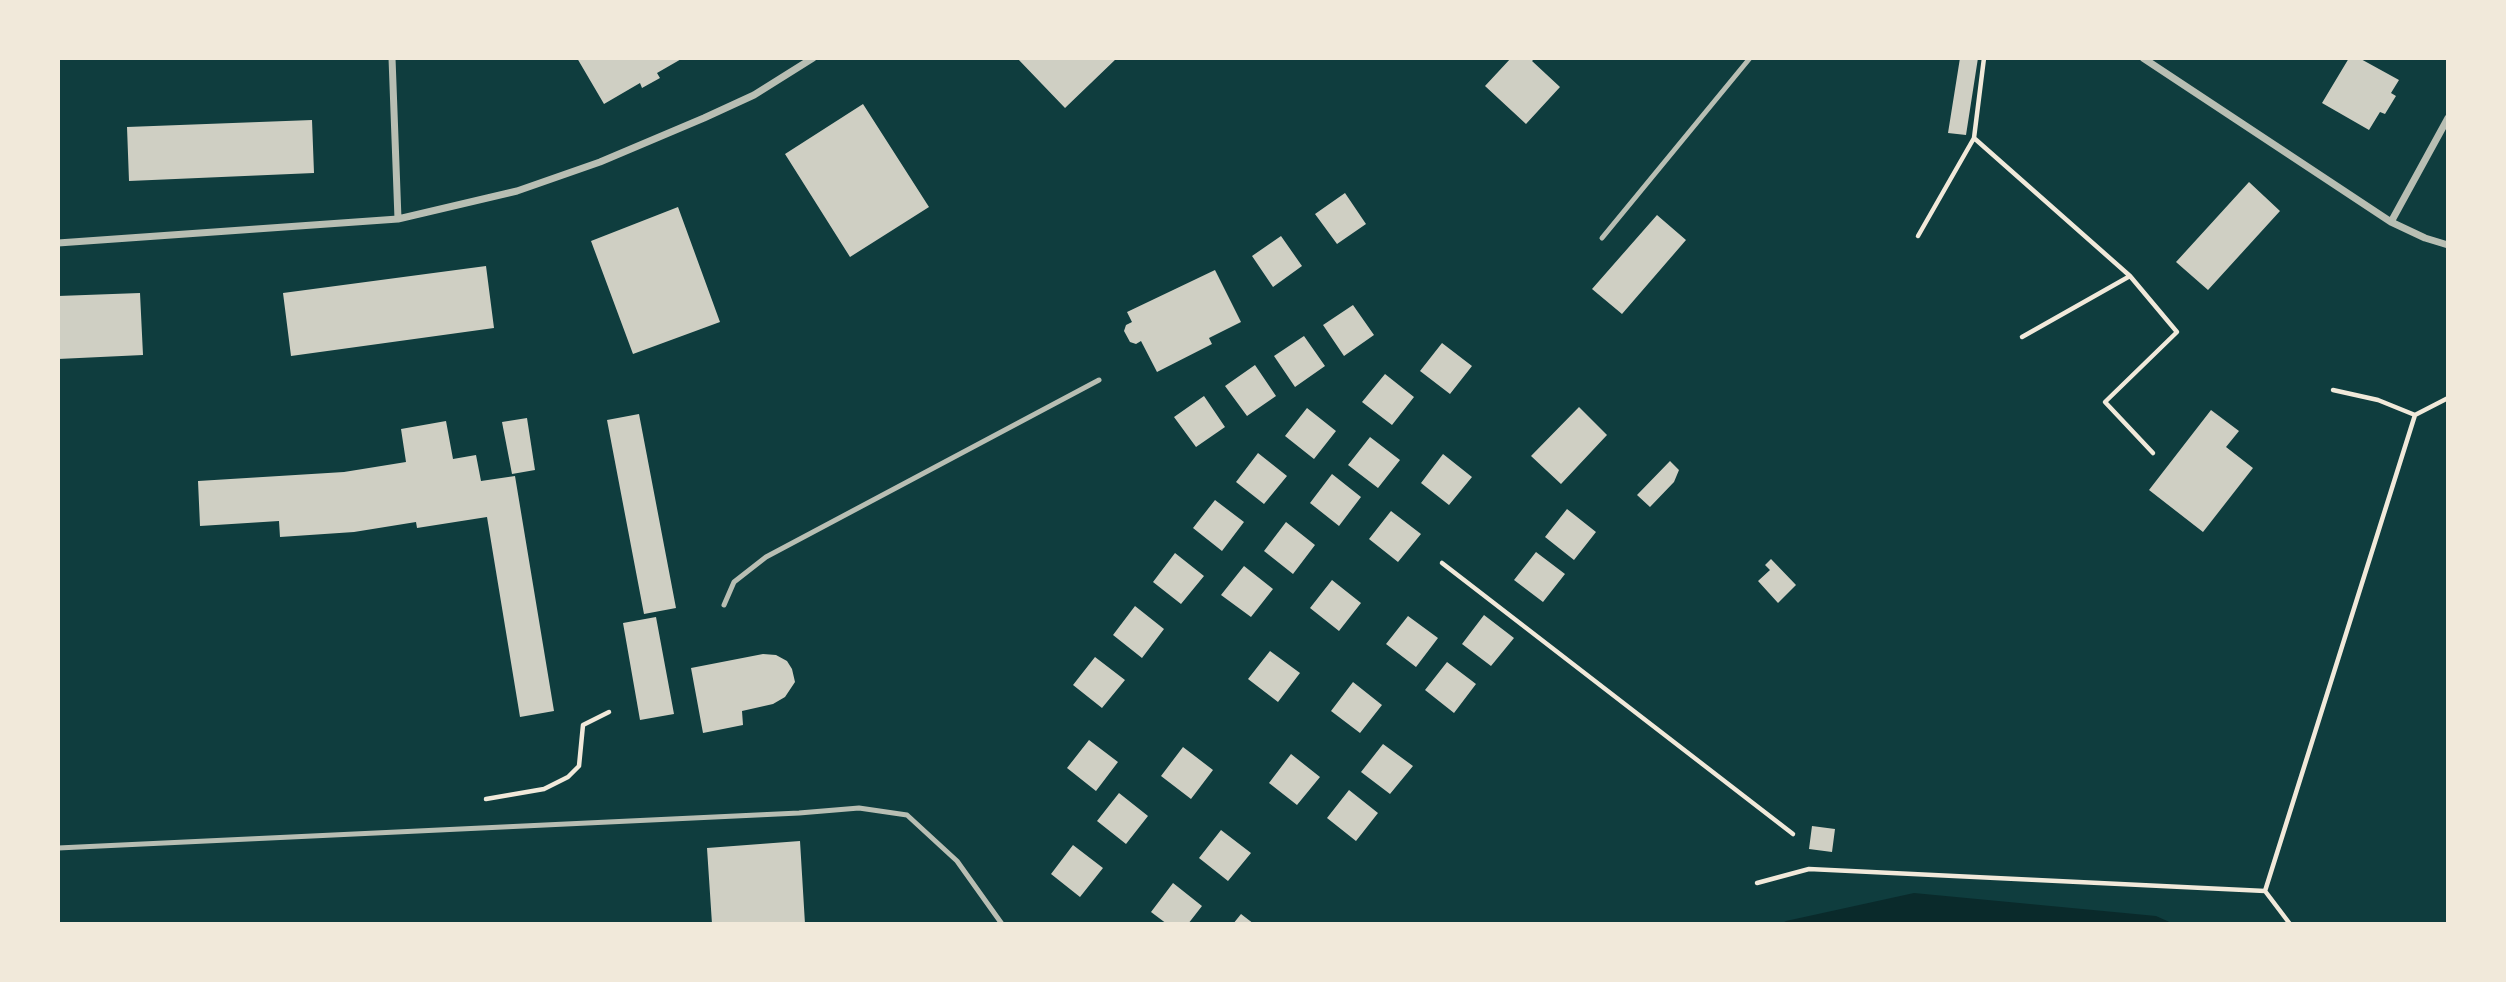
<!DOCTYPE html>
<style>
body{margin:0}
#map{position:relative;width:2506px;height:982px;overflow:hidden;background:#0f3d3e;font-family:Barlow,sans-serif}
canvas{display:block}
.frame{position:absolute;inset:0;border:60px solid #f1e9da;pointer-events:none}
</style>
<div id="map">
<canvas width="2506" height="982"></canvas>
<div class="frame"></div>
</div>
<script>
const ctx = document.querySelector('canvas').getContext('2d');
ctx.lineJoin = 'round';
function fill(path, color) {
  ctx.fillStyle = color;
  ctx.fill(path, 'evenodd');
}
function poly(rows) {
  const path = new Path2D();
  for (const r of rows) {
    path.moveTo(r[0], r[1]);
    for (let i = 2; i < r.length; i += 2) path.lineTo(r[i], r[i + 1]);
  }
  return path;
}
function stroke(path, color, width, dash) {
  ctx.strokeStyle = color;
  ctx.lineWidth = width;
  ctx.lineCap = dash ? 'butt' : 'round';
  ctx.setLineDash(dash || []);
  ctx.stroke(path);
}
const water = poly([
 [1914,893,2156,916,2174,924,1781,924,1786,921]
]);
const building = poly([
 [577,58,683,58,657,73,660,78,642,88,640,83,604,104],
 [1017,58,1117,58,1065,108],
 [1511,58,1535,58,1532,61,1560,87,1526,124,1485,86],
 [1960,58,1978,58,1966,135,1948,133],
 [2349,58,2359,58,2399,80,2391,93,2396,96,2385,114,2380,112,2369,130,2322,103],
 [863,104,929,207,850,257,785,154],
 [312,120,314,173,129,181,127,127],
 [2249,182,2280,211,2208,290,2176,262],
 [1345,193,1366,224,1337,244,1315,214],
 [678,207,720,322,633,354,591,241],
 [1657,215,1686,240,1622,314,1592,289],
 [1281,236,1302,266,1273,287,1252,256],
 [486,266,494,328,291,356,283,293],
 [1215,270,1241,322,1209,338,1212,344,1157,372,1141,341,1136,344,1130,342,1124,331,1126,325,1132,322,1127,312],
 [140,293,143,355,58,359,58,296],
 [1353,305,1374,335,1344,356,1323,325],
 [1304,336,1325,366,1295,387,1274,356],
 [1442,343,1472,366,1450,394,1420,371],
 [1255,365,1276,396,1247,416,1225,386],
 [1385,374,1414,397,1392,425,1362,402],
 [1204,396,1225,427,1196,447,1174,417],
 [1579,407,1607,435,1561,484,1531,456],
 [1307,408,1336,431,1314,459,1285,436],
 [2211,410,2239,431,2226,447,2253,468,2203,532,2149,490],
 [639,414,676,608,644,614,607,420],
 [527,418,535,470,512,474,502,422],
 [446,421,453,459,476,455,481,481,515,476,554,711,520,717,487,517,417,528,416,522,354,532,280,537,279,521,200,526,198,481,344,472,406,462,401,429],
 [1370,437,1400,460,1378,488,1348,465],
 [1258,453,1287,476,1264,504,1236,482],
 [1443,454,1472,477,1449,505,1421,483],
 [1670,461,1679,470,1674,482,1650,507,1637,495],
 [1332,474,1361,497,1339,526,1310,503],
 [1215,500,1244,522,1222,551,1193,528],
 [1567,509,1596,532,1574,560,1545,537],
 [1391,511,1421,534,1398,562,1369,539],
 [1286,522,1315,545,1293,574,1264,551],
 [1536,552,1565,574,1543,602,1514,580],
 [1175,553,1204,576,1181,604,1153,582],
 [1771,559,1796,585,1778,603,1758,581,1770,570,1765,565],
 [1244,566,1273,589,1251,617,1221,595],
 [1332,580,1361,603,1339,631,1310,608],
 [1135,606,1164,629,1142,658,1113,635],
 [1484,615,1514,638,1491,666,1462,644],
 [1408,616,1438,638,1416,667,1386,644],
 [656,617,674,714,640,720,623,623],
 [1270,651,1300,673,1278,702,1248,679],
 [763,654,776,655,787,661,792,669,795,682,785,697,773,704,742,711,743,725,703,733,691,668],
 [1095,657,1125,680,1102,708,1073,685],
 [1447,662,1476,684,1454,713,1425,690],
 [1353,682,1382,705,1360,733,1331,711],
 [1089,740,1118,762,1096,791,1067,768],
 [1383,744,1413,766,1390,794,1361,772],
 [1183,747,1213,770,1191,799,1161,776],
 [1291,754,1320,777,1297,805,1269,783],
 [1349,790,1378,813,1356,841,1327,818],
 [1119,793,1148,816,1126,844,1097,821],
 [1812,826,1835,829,1832,852,1809,849],
 [1221,830,1251,853,1228,881,1199,858],
 [800,841,805,924,712,924,707,848],
 [1073,845,1103,868,1080,897,1051,874],
 [1173,883,1202,906,1188,924,1167,924,1151,912],
 [1241,914,1254,924,1233,924]
]);
const path = poly([
 [1974,138,2130,276,2022,337],
 [1918,236,1974,138,1984,58],
 [2130,276,2177,332,2105,402,2153,453],
 [2333,390,2378,400,2415,415],
 [1442,563,1793,834],
 [486,799,544,789,568,777,579,766,583,725,609,712],
 [1757,883,1809,869,2265,891],
 [2290,924,2265,891,2415,415,2448,398]
]);
const service = poly([
 [1602,238,1750,58],
 [724,605,734,582,766,557,1099,380],
 [58,848,799,813,859,808,907,815,957,861,1002,924]
]);
const minor = poly([
 [392,58,398,219],
 [2143,58,2391,222,2425,238,2448,245],
 [2391,222,2448,118],
 [58,243,398,219,517,191,600,162,704,118,754,95,813,58]
]);
fill(water, '#0a2a2b');
fill(building, '#cfcfc3');
stroke(path, '#f1e9da', 4.5);
stroke(service, '#b8beb3', 5);
stroke(minor, '#b8beb3', 7);
</script>
